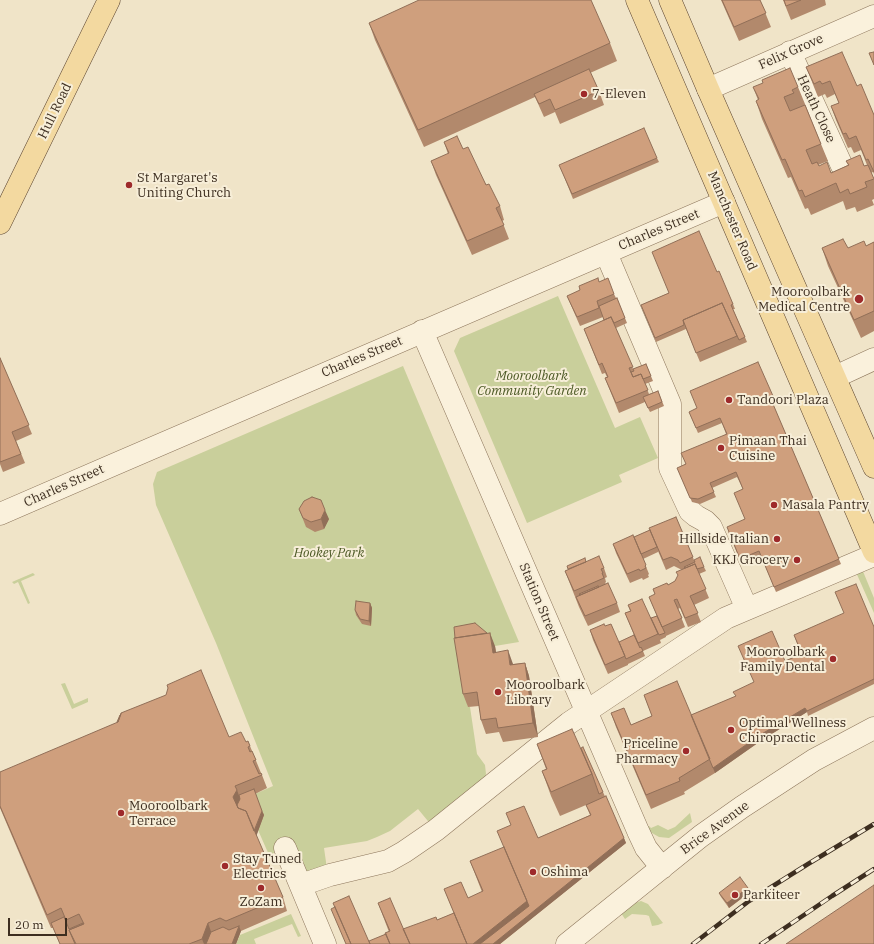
<!DOCTYPE html>
<style>
body{margin:0}
#map{position:relative;width:874px;height:944px;overflow:hidden;background:#f0e4c8;font-family:"IBM Plex Serif",serif}
canvas{display:block}
.scale{position:absolute;left:8px;top:918px;width:59px;height:18px;box-sizing:border-box;border:2px solid #3d2e20;border-top:0;padding-left:5px;font-size:12px;line-height:14px;white-space:nowrap;color:#3d2e20;-webkit-text-stroke:3px #f7eed8;paint-order:stroke}
</style>
<div id="map">
<canvas width="874" height="944"></canvas>
<div class="scale">20 m</div>
</div>
<script>
const ctx = document.querySelector('canvas').getContext('2d');
ctx.lineJoin = 'round';
function fill(path, color) {
  ctx.fillStyle = color;
  ctx.fill(path, 'evenodd');
}
function poly(rows) {
  const path = new Path2D();
  for (const r of rows) {
    path.moveTo(r[0], r[1]);
    for (let i = 2; i < r.length; i += 2) path.lineTo(r[i], r[i + 1]);
  }
  return path;
}
function stroke(path, color, width, dash) {
  ctx.strokeStyle = color;
  ctx.lineWidth = width;
  ctx.lineCap = dash ? 'butt' : 'round';
  ctx.setLineDash(dash || []);
  ctx.stroke(path);
}
function drawText(font, color, halo, rows, align = 'center') {
  ctx.font = font + ' "IBM Plex Serif",serif';
  ctx.lineWidth = 4;
  ctx.setLineDash([]);
  ctx.textBaseline = 'middle';
  ctx.strokeStyle = halo;
  ctx.fillStyle = color;
  for (const [text, x, y, turn = 0] of rows) {
    ctx.save();
    ctx.translate(x, y);
    ctx.rotate((+turn || 0) * Math.PI / 180);
    ctx.textAlign = isNaN(turn) ? turn : align;
    if (halo) ctx.strokeText(text, 0, 0);
    ctx.fillText(text, 0, 0);
    ctx.restore();
  }
}
const green = poly([
 [558,296,615,428,640,417,658,458,619,475,622,482,527,523,454,351,460,338],
 [403,366,519,642,459,652,468,707,470,707,477,754,485,765,486,774,484,782,432,826,418,809,390,831,377,837,367,841,324,848,327,869,308,875,285,848,269,855,258,830,255,794,273,786,216,643,156,505,153,484,157,472],
 [862,569,874,598,874,613,855,570],
 [33,573,35,575,21,581,30,603,28,604,18,582,14,584,12,582],
 [65,683,74,704,88,698,88,702,72,709,61,684],
 [690,813,692,822,669,838,659,837,652,833,647,828,649,826,651,828,658,825,668,830,675,827],
 [641,901,648,904,663,923,658,925,652,926,649,916,646,915,632,914,625,919,621,913,635,903],
 [291,914,301,936,298,937,292,924,254,939,256,944,236,944,240,935]
]);
const minor = poly([
 [790,52,842,166],
 [708,89,874,16],
 [606,253,670,404,670,468,690,511,696,516,705,521,711,527,747,609],
 [422,331,638,831,646,848,662,868],
 [835,377,874,359],
 [0,514,113,465,724,202],
 [285,848,325,944],
 [301,885,330,875,388,861,404,852,436,830,569,723,726,618,874,555],
 [567,944,701,836,742,807,814,760,874,728]
]);
const major = poly([
 [637,0,874,552],
 [670,0,708,89,874,467],
 [0,223,109,0]
]);
const rail = poly([
 [693,944,749,901,808,864,874,824],
 [761,944,832,896,874,869]
]);
const wall = poly([
 [721,0,760,0,771,27,739,41],
 [783,0,825,0,826,5,791,20],
 [369,23,610,43,617,61,590,73,599,91,604,105,560,124,555,112,544,117,535,97,424,147,375,40],
 [806,67,857,86,874,115,874,174,873,172,871,173,874,180,874,199,872,200,874,205,857,212,855,207,846,210,843,201,811,215,808,208,805,209,791,177,788,178,762,119,756,101,758,100,753,87,798,87,805,104,821,144,828,161,818,165,831,173,848,165,846,161,864,166,867,165,861,150,854,153,851,147,848,148,836,120,831,106,839,103,835,94,827,98,825,94,818,97],
 [444,142,463,149,500,206,504,220,502,221,509,239,472,255,436,175,431,161,448,154],
 [657,158,659,162,573,199,561,169],
 [874,242,874,331,861,338,828,266,822,248,848,248,866,246],
 [717,272,733,304,735,309,733,309,747,342,700,362,686,329,656,342,641,305],
 [599,282,614,294,616,298,617,298,627,323,616,328,633,369,646,364,653,381,645,384,649,394,658,391,664,406,650,412,645,402,619,413,605,378,607,377,605,373,602,374,584,329,604,320,603,317,580,326,567,296],
 [0,358,32,434,16,441,25,463,3,472,0,464],
 [773,396,774,401,772,402,841,564,776,592,761,556,742,564,728,532,745,519,743,489,737,477,712,488,716,497,700,504,692,502,679,472,685,464,726,434,722,423,698,433,689,412],
 [299,509,329,519,324,529,315,532,306,527],
 [676,517,694,560,704,567,706,571,699,574,709,598,694,605,701,622,688,627,680,608,678,609,685,627,666,636,666,637,660,640,661,643,643,651,645,656,628,664,628,665,608,674,593,640,590,630,605,626,619,642,634,635,625,613,630,611,628,605,651,618,657,616,649,597,655,595,653,589,668,585,675,581,682,570,674,566,666,570,658,551,658,552,643,559,649,574,648,575,649,577,643,580,642,578,630,583,616,553,613,544,634,537,650,530],
 [586,562,604,568,607,577,605,578,606,582,605,583,606,584,617,603,620,612,588,626,579,607,565,571],
 [370,603,372,608,371,626,362,624,356,615,355,610],
 [874,627,874,684,808,716,807,712,762,740,715,773,684,792,685,794,651,809,616,727,611,713,631,725,652,716,644,695,691,715,735,697,785,661,801,654,794,635],
 [495,646,496,652,513,664,525,663,529,676,538,737,503,742,499,732,486,734,481,720,479,706,468,707,463,694],
 [229,737,246,742,248,741,261,773,262,775,267,788,255,794,264,815,256,836,283,897,287,911,241,931,236,944,60,944,53,928,51,928,0,808,0,772],
 [537,744,581,748,603,792,626,843,500,944,346,944,369,942,386,934,389,932,378,903,403,929,437,920,454,913,444,889,468,898,482,892,470,861,538,838,590,815,586,805,560,816,551,796,542,771,546,769],
 [748,888,750,892,729,908,721,897,719,893]
]);
const shadedWall = poly([
 [325,510,329,519,324,529,321,519],
 [370,603,372,608,371,626,369,621],
 [490,633,495,646,498,666,493,653],
 [508,650,513,664,515,678,510,665],
 [525,663,529,676,538,737,533,723],
 [805,708,807,712,762,740,715,773,713,768,760,735],
 [237,790,242,804,238,810,233,797],
 [262,811,264,815,256,837,254,832],
 [624,838,626,843,500,944,493,944],
 [748,888,750,892,729,908,727,903],
 [527,901,531,911,488,944,473,944],
 [208,923,213,937,210,944,204,944,202,939],
 [239,926,241,931,236,944,232,944]
]);
const building = poly([
 [419,0,591,0,610,43,418,130,369,23,419,0],
 [722,0,760,0,766,13,734,27,722,0],
 [784,0,801,0,786,6,784,0],
 [842,52,857,86,861,84,874,115,874,172,868,159,866,160,856,136,849,139,846,133,843,134,831,106,839,103,830,81,822,84,820,81,814,84,806,67,842,52],
 [874,52,874,65,869,53,874,52],
 [790,68,798,87,792,90,794,93,784,97,790,111,805,105,821,144,806,150,812,164,817,162,819,166,827,162,831,173,849,165,846,161,860,155,864,166,868,165,874,179,865,182,867,187,850,194,848,189,840,193,836,183,805,197,802,190,799,191,785,159,782,160,756,101,759,99,753,87,763,83,762,80,790,68],
 [589,69,599,91,555,110,550,99,539,104,534,94,589,69],
 [644,128,657,158,572,194,559,165,644,128],
 [457,136,463,149,468,147,486,185,489,184,500,206,496,208,504,225,467,241,431,161,449,153,444,142,457,136],
 [699,231,717,272,719,271,733,304,731,305,745,337,739,340,722,303,683,320,684,325,655,338,641,305,669,293,652,252,699,231],
 [843,239,848,248,864,241,866,246,874,242,874,311,854,320,822,248,843,239],
 [598,278,599,282,608,278,614,294,597,301,599,308,577,317,567,296,580,290,579,286,598,278],
 [617,298,625,318,614,323,611,317,604,320,599,306,617,298],
 [722,303,737,336,696,353,683,320,722,303],
 [611,317,633,367,629,368,633,377,641,374,648,390,616,403,605,378,608,377,602,363,599,365,584,329,611,317],
 [0,358,29,425,12,432,21,454,0,462,0,358],
 [758,362,773,396,770,397,839,559,774,587,759,551,740,559,727,527,745,519,734,493,743,489,736,472,710,483,714,492,698,499,690,498,677,468,686,464,681,453,727,434,720,418,696,428,689,412,697,408,690,391,758,362],
 [646,364,651,376,643,379,641,374,633,377,631,372,634,371,633,369,646,364],
 [658,391,662,402,648,408,643,397,658,391],
 [312,497,321,500,325,510,321,519,311,522,303,518,299,509,304,501,312,497],
 [676,517,693,557,680,563,678,560,671,557,663,560,649,528,676,517],
 [650,530,657,547,641,554,634,537,650,530],
 [633,535,646,565,645,566,646,568,640,571,639,569,627,574,613,544,633,535],
 [599,556,604,568,601,569,603,573,602,573,604,578,574,591,565,571,599,556],
 [700,557,704,567,697,569,695,564,685,568,684,567,695,562,694,560,700,557],
 [585,558,586,562,568,569,567,566,585,558],
 [695,564,706,589,690,596,698,613,685,618,677,599,674,600,682,618,662,627,649,597,655,594,653,589,667,583,668,585,675,581,678,575,676,572,695,564],
 [608,583,617,603,585,616,576,597,608,583],
 [856,584,874,627,874,679,807,711,805,708,760,735,713,768,691,715,736,696,733,692,754,682,738,646,772,631,785,661,802,654,794,635,844,613,835,592,856,584],
 [598,586,599,587,580,595,579,594,598,586],
 [642,599,658,634,638,643,625,613,631,611,628,605,642,599],
 [356,601,370,603,369,621,360,619,355,610,356,601],
 [657,616,665,633,659,635,651,618,657,616],
 [475,623,487,633,455,638,454,627,475,623],
 [604,624,605,626,611,624,625,656,605,665,590,630,604,624],
 [490,633,493,653,508,650,510,665,525,663,533,723,498,728,496,718,481,720,477,692,463,694,454,638,490,633],
 [634,635,640,648,641,647,643,651,626,659,619,642,634,635],
 [201,670,229,737,241,732,246,742,248,741,250,746,248,747,250,752,252,751,256,760,253,761,259,774,261,773,262,775,235,786,237,790,233,797,238,808,246,811,283,897,226,921,220,918,208,923,202,939,189,944,76,944,69,930,84,924,79,914,66,920,61,908,47,915,0,806,0,772,118,722,121,713,166,695,168,688,167,685,201,670],
 [677,681,710,759,679,778,680,781,646,795,611,713,624,708,631,725,652,716,644,695,677,681],
 [121,714,118,722,117,722,120,715,121,714],
 [572,729,592,774,551,792,542,771,547,769,537,744,572,729],
 [583,747,603,792,599,794,592,774,581,748,583,747],
 [254,789,262,811,254,831,246,811,238,808,237,805,240,799,239,795,254,789],
 [606,796,624,838,493,944,480,944,529,906,497,831,511,825,506,813,524,806,538,838,591,815,586,805,606,796],
 [504,847,527,901,473,944,467,944,444,889,461,882,468,898,483,891,470,861,504,847],
 [740,877,748,888,727,903,719,893,740,877],
 [874,885,874,944,786,944,874,885],
 [349,896,370,944,351,944,333,903,349,896],
 [390,898,410,944,390,944,385,933,390,931,378,903,390,898],
 [335,907,351,944,346,944,331,909,335,907],
 [454,913,467,944,410,944,403,929,436,917,437,920,454,913],
 [64,917,69,929,83,923,83,924,69,930,75,944,60,944,51,923,64,917],
 [239,926,232,944,206,944,211,932,223,927,229,930,239,926],
 [386,934,390,944,370,944,369,941,386,934]
]);
const markers = [
 [584,94,4,"#9e2a2b"],
 [129,185,4,"#9e2a2b"],
 [859,299,5,"#9e2a2b"],
 [729,400,4,"#9e2a2b"],
 [721,448,4,"#9e2a2b"],
 [774,505,4,"#9e2a2b"],
 [777,539,4,"#9e2a2b"],
 [797,560,4,"#9e2a2b"],
 [833,659,4,"#9e2a2b"],
 [498,692,4,"#9e2a2b"],
 [731,730,4,"#9e2a2b"],
 [686,751,4,"#9e2a2b"],
 [121,813,4,"#9e2a2b"],
 [225,866,4,"#9e2a2b"],
 [533,872,4,"#9e2a2b"],
 [261,888,4,"#9e2a2b"],
 [735,895,4,"#9e2a2b"]
];
const streetNames = [
 ["Felix Grove",791,52,-24],
 ["Heath Close",816,109,65],
 ["Hull Road",55,111,-64],
 ["Manchester Road",732,221,67],
 ["Charles Street",659,230,-23],
 ["Charles Street",362,357,-23],
 ["Charles Street",64,486,-24],
 ["Station Street",539,602,67],
 ["Brice Avenue",715,828,-36]
];
const poiNames = [
 ["7-Eleven",592,94],
 ["St Margaret's",137,178],
 ["Uniting Church",137,193],
 ["Mooroolbark",850,292,"right"],
 ["Medical Centre",850,307,"right"],
 ["Tandoori Plaza",737,400],
 ["Pimaan Thai",729,441],
 ["Cuisine",729,456],
 ["Masala Pantry",782,505],
 ["Hillside Italian",769,539,"right"],
 ["KKJ Grocery",789,560,"right"],
 ["Mooroolbark",825,652,"right"],
 ["Family Dental",825,667,"right"],
 ["Mooroolbark",506,685],
 ["Library",506,700],
 ["Optimal Wellness",739,723],
 ["Chiropractic",739,738],
 ["Priceline",678,744,"right"],
 ["Pharmacy",678,759,"right"],
 ["Mooroolbark",129,806],
 ["Terrace",129,821],
 ["Stay Tuned",233,859],
 ["Electrics",233,874],
 ["Oshima",541,872],
 ["Parkiteer",743,895],
 ["ZoZam",261,902,"center"]
];
const parkNames = [
 ["Mooroolbark",532,376],
 ["Community Garden",532,391],
 ["Hookey Park",329,553]
];
fill(green, '#c9cf9b');
stroke(minor, '#8d765c', 23);
stroke(major, '#5b4430', 23);
stroke(minor, '#faf1dc', 22);
stroke(major, '#f3d9a0', 22);
stroke(rail, '#3d2e20', 4.5);
stroke(rail, '#f7eed8', 3, [9]);
fill(wall, '#b2896c');
fill(shadedWall, '#916f58');
fill(building, '#cf9f7d');
stroke(building, '#916f58', 1);
for (const [x, y, r, color] of markers) {
  const dot = new Path2D();
  dot.arc(x, y, r, 0, 2 * Math.PI);
  ctx.fillStyle = color;
  ctx.fill(dot);
  stroke(dot, '#f7eed8', 1.5);
}
drawText('13px', '#3d2e20', '#f7eed8', streetNames);
drawText('13px', '#3d2e20', '#f7eed8', poiNames, 'left');
drawText('italic 13px', '#4d5a26', '#f7eed8', parkNames);
</script>
